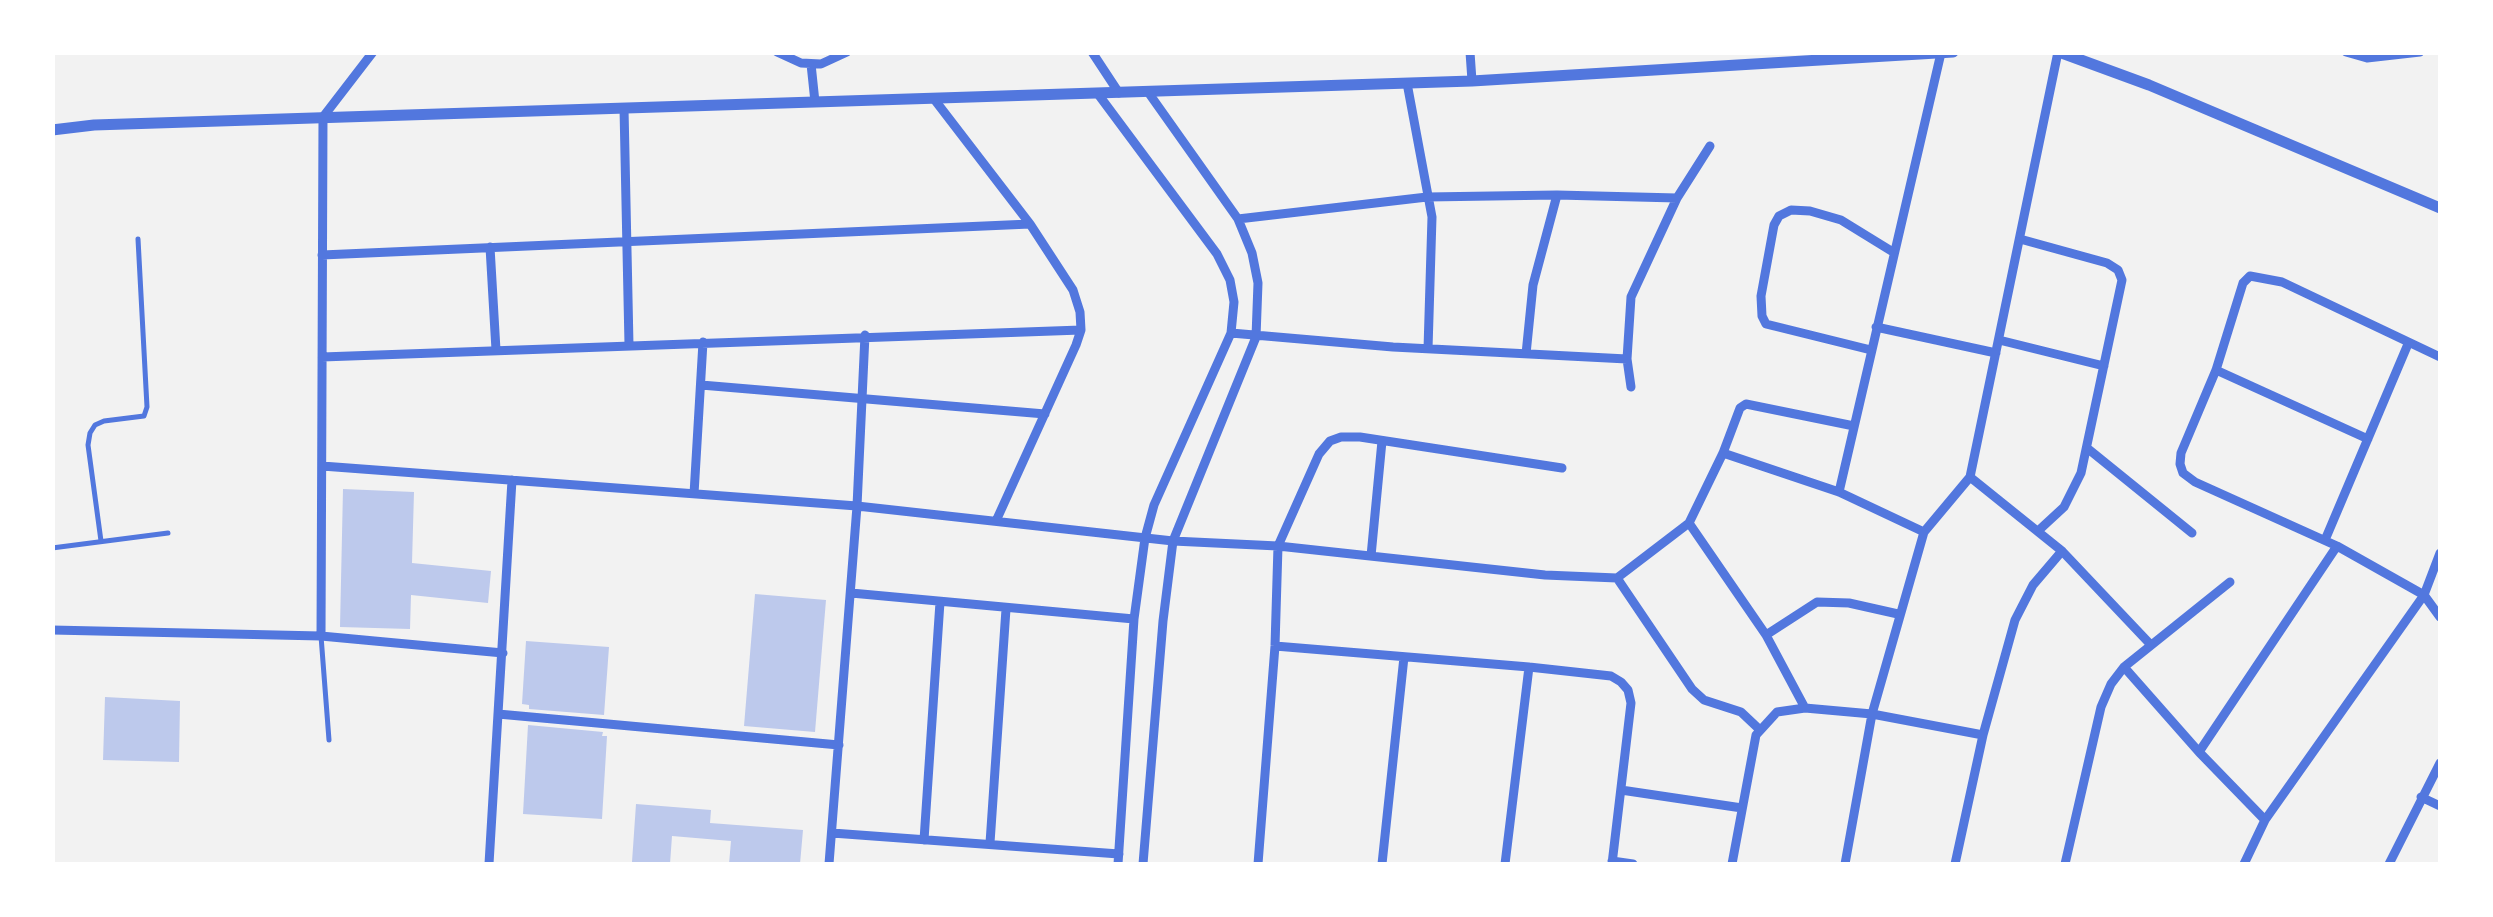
<!DOCTYPE html>
<style>
body{margin:0}
#map{position:relative;width:2493px;height:917px;overflow:hidden;background:#f2f2f2;font-family:"PT Serif",serif}
canvas{display:block}
.frame{position:absolute;inset:0;border:55px solid #fff;pointer-events:none}
</style>
<div id="map">
<canvas width="2493" height="917"></canvas>
<div class="frame"></div>
</div>
<script>
const ctx = document.querySelector('canvas').getContext('2d');
ctx.lineJoin = 'round';
function fill(path, color) {
  ctx.fillStyle = color;
  ctx.fill(path, 'evenodd');
}
function poly(rows) {
  const path = new Path2D();
  for (const r of rows) {
    path.moveTo(r[0], r[1]);
    for (let i = 2; i < r.length; i += 2) path.lineTo(r[i], r[i + 1]);
  }
  return path;
}
function stroke(path, color, width, dash) {
  ctx.strokeStyle = color;
  ctx.lineWidth = width;
  ctx.lineCap = dash ? 'butt' : 'round';
  ctx.setLineDash(dash || []);
  ctx.stroke(path);
}
const building = poly([
 [343,489,414,492,412,563,491,571,488,603,411,595,410,629,340,627],
 [755,594,826,600,815,732,744,726],
 [526,641,609,647,604,715,529,709,529,705,522,704],
 [105,697,180,701,179,762,103,760],
 [528,725,603,732,602,736,607,736,602,819,523,814],
 [636,804,711,810,710,823,803,830,800,864,729,864,731,841,672,836,670,864,632,862]
]);
const service = poly([
 [101,541,88,445,90,433,95,425,104,421,144,416,147,407,138,239],
 [52,548,168,533],
 [321,636,329,740]
]);
const minor = poly([
 [777,52,801,63,821,64,847,52],
 [1092,52,1119,93],
 [1470,52,1472,81],
 [2346,52,2367,58,2420,52],
 [811,64,815,102],
 [1407,83,1432,217,1428,349],
 [1098,94,1217,254,1230,280,1234,302,1231,333,1154,505,1145,538,1134,619,1118,864],
 [934,99,1030,224,1073,290,1080,312,1081,330,1076,345,996,521],
 [624,108,629,345],
 [1238,219,1427,197,1557,195,1677,198],
 [2020,239,2107,263,2118,270,2122,280,2081,473,2064,507,2038,531],
 [490,247,496,350],
 [322,255,1030,224],
 [1876,327,1996,353],
 [1231,333,1393,347,1627,359],
 [1999,340,2104,366],
 [1871,350,1766,324,1762,316,1761,296,1774,225,1779,216,1791,210,1810,211,1841,220,1893,252],
 [1526,354,1533,285,1557,195],
 [322,357,1081,330],
 [2440,357,2282,282,2250,276,2243,283,2216,370,2181,453,2180,464,2183,473,2195,482,2337,546,2424,595,2440,617],
 [2216,370,2368,439],
 [701,385,1045,414],
 [1631,387,1627,359,1631,297,1677,198,1710,146],
 [2087,448,2192,533],
 [1723,453,1839,492,1924,532],
 [322,466,857,506,1173,541,1278,546,1545,575,1617,578,1689,523,1723,453,1740,408,1746,404,1854,426],
 [1970,477,2062,551,2151,645],
 [1839,492,1941,53],
 [694,494,703,342],
 [1689,523,1766,635,1805,708],
 [2325,540,2408,344],
 [1371,556,1382,441],
 [1617,578,1692,689,1704,700,1741,712,1759,729],
 [851,593,1134,619],
 [52,630,321,636,503,653],
 [1766,635,1817,602,1849,603,1898,614],
 [321,636,323,117,373,52],
 [1275,646,1529,667,1611,676,1621,682,1628,690,1631,703,1612,864],
 [2124,667,2199,752,2265,820],
 [498,714,839,745],
 [2199,752,2337,546],
 [1621,790,1742,808],
 [2421,797,2440,806],
 [832,833,1119,854],
 [924,840,940,602],
 [990,843,1006,609],
 [1612,861,1633,864],
 [489,864,512,480],
 [829,864,857,506,865,335],
 [1143,864,1163,621,1173,541,1256,337,1258,283,1252,253,1238,219,1148,92],
 [1258,864,1275,646,1278,546,1319,454,1330,441,1341,437,1360,437,1562,468],
 [1382,864,1404,657],
 [1505,864,1529,667],
 [1732,864,1756,735,1777,712,1805,708,1872,714,1983,735],
 [1845,864,1872,714,1924,532,1970,477,2058,52],
 [1955,864,1983,735,2015,620,2033,585,2062,551],
 [2065,864,2101,707,2111,684,2124,667,2230,582],
 [2244,864,2265,820,2424,595,2440,553],
 [2389,864,2440,763]
]);
const tertiary = poly([
 [2059,52,2149,85,2440,208],
 [52,130,94,125,1472,81,1953,52]
]);
fill(building, '#bdc9ec');
stroke(service, '#5277de', 5);
stroke(minor, '#5277de', 9);
stroke(tertiary, '#5277de', 11);
</script>
